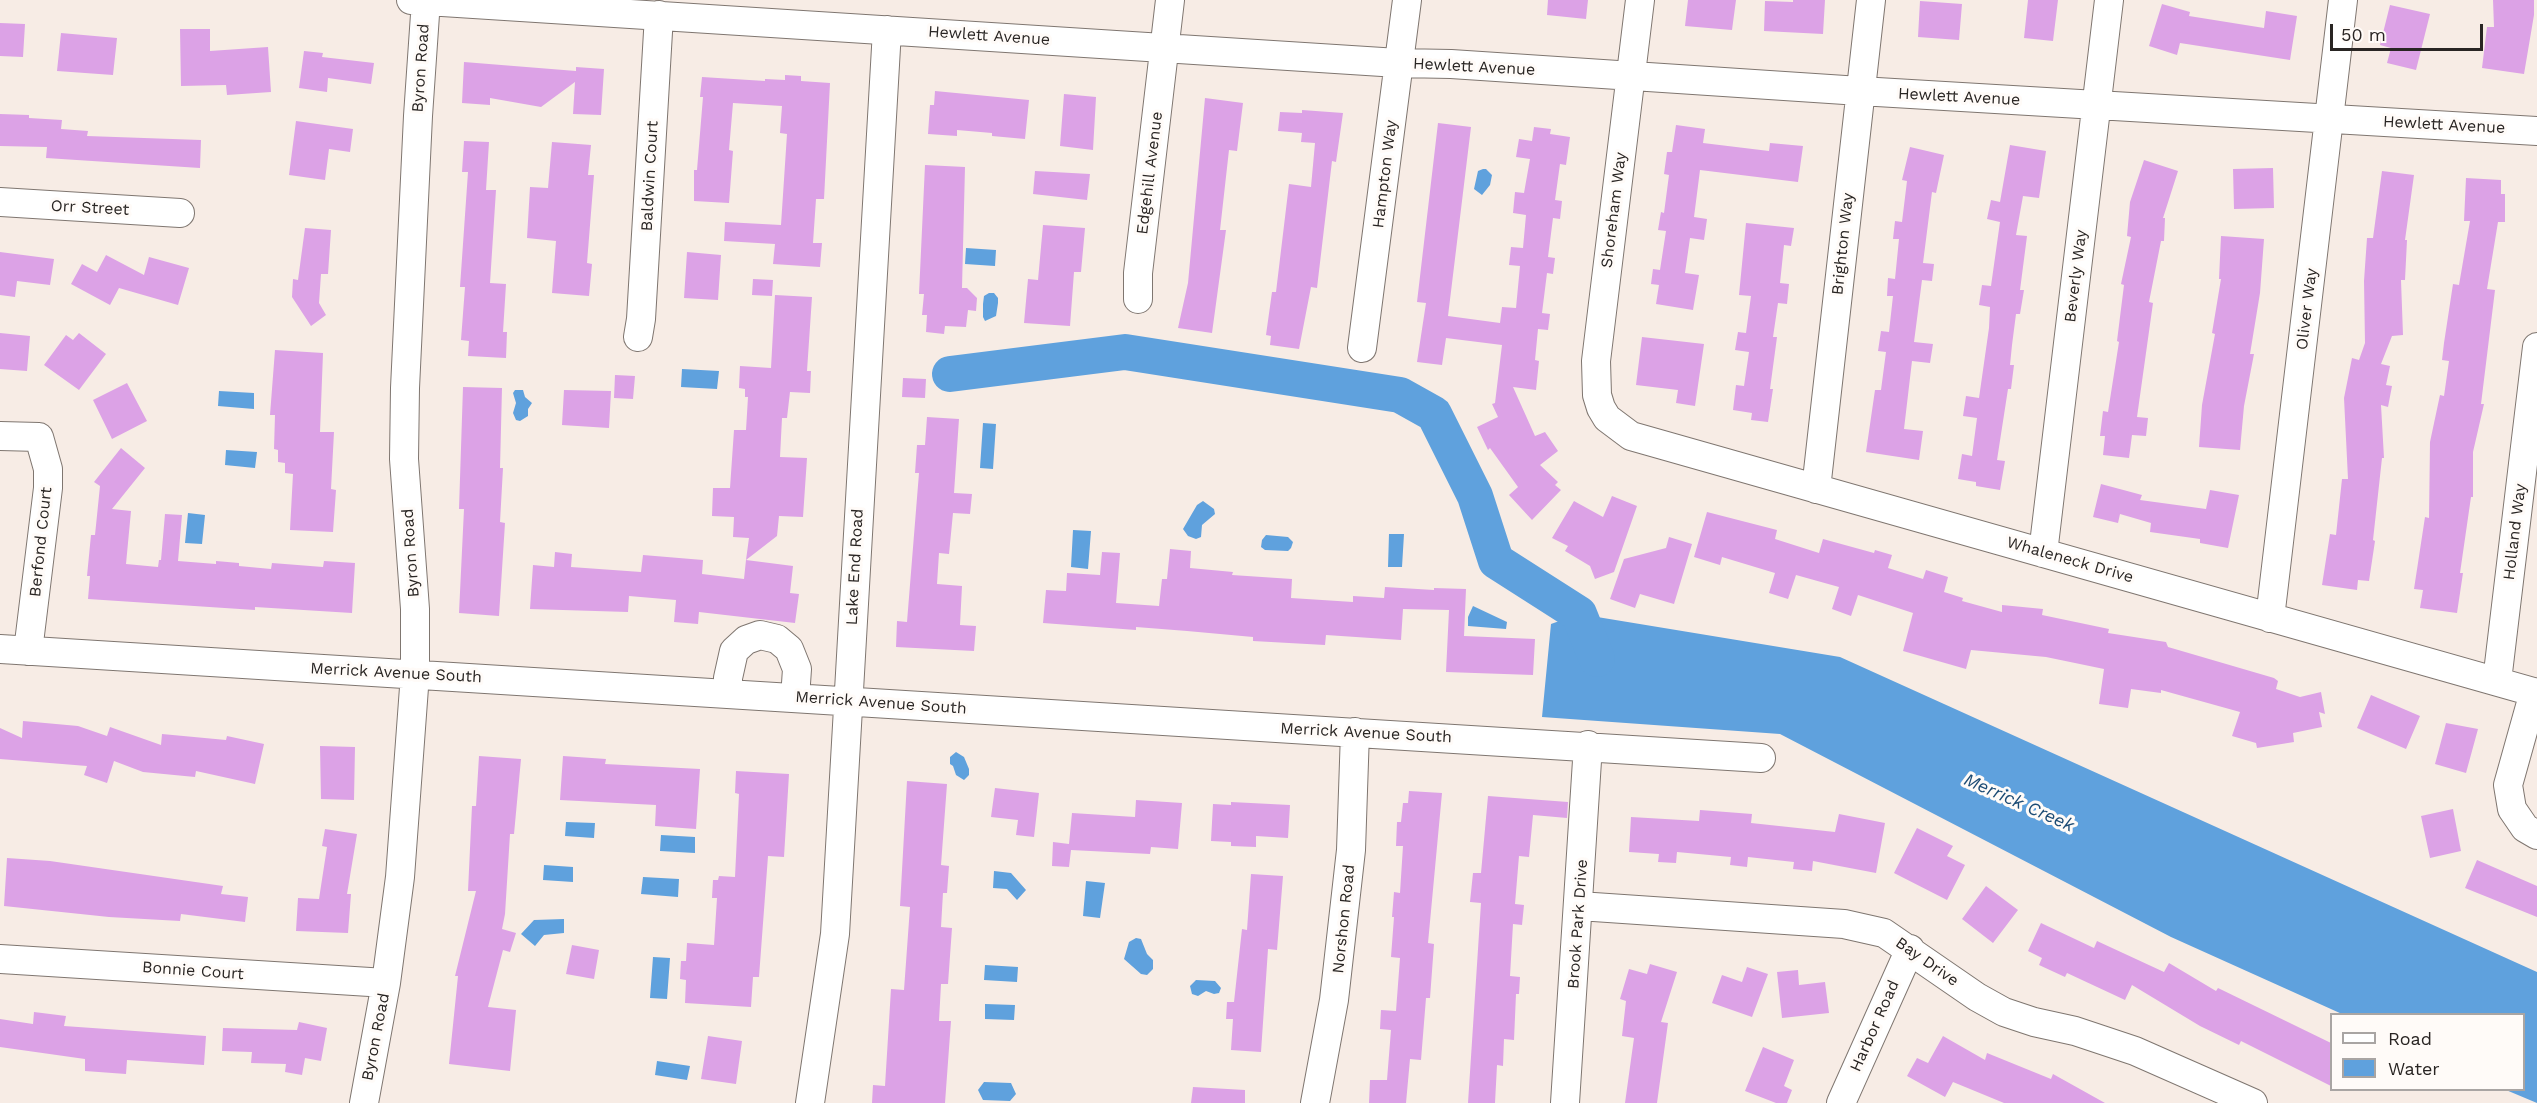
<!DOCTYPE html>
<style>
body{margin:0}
#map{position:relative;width:2537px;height:1103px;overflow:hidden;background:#f7ece5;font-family:"Work Sans",sans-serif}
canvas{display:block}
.legend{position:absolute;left:2330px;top:1013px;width:195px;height:78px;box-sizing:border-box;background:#fffbf8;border:2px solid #a9a5a3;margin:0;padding:8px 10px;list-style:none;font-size:18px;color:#292523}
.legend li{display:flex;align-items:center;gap:12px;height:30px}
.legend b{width:30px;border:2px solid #a9a5a3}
.scale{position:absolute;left:2330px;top:24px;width:153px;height:27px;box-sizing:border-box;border:3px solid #292523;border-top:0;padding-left:8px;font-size:18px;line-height:21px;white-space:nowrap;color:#292523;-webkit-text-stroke:4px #fffbf8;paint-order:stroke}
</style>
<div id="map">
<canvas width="2537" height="1103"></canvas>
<ul class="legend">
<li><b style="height:8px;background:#fff"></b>Road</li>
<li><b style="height:16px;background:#5fa1dd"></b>Water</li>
</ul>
<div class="scale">50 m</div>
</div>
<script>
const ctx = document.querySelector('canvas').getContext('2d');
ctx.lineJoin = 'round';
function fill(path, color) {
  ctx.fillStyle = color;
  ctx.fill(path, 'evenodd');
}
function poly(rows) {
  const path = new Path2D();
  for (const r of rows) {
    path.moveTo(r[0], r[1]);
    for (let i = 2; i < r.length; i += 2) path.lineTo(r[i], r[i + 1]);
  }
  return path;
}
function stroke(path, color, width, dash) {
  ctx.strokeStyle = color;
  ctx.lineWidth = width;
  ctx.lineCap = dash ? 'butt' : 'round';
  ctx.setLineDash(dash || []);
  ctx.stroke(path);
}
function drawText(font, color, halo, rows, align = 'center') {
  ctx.font = font + ' "Work Sans",sans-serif';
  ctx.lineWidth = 6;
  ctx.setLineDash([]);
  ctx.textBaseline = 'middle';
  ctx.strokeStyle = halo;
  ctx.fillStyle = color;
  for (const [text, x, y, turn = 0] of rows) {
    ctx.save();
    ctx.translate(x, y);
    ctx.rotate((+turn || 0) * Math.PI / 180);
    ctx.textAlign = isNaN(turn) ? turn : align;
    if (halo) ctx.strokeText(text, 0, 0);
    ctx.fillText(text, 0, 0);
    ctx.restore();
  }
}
const water = poly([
 [1483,169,1486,169,1492,175,1490,185,1482,195,1474,189,1478,171],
 [966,248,996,250,995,266,965,264],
 [989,293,994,293,998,298,998,303,996,316,985,321,983,317,983,304,984,296],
 [682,369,719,371,717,389,681,387],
 [515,390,523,390,525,397,532,403,528,409,528,416,520,421,516,420,513,413,516,403,513,393],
 [219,391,254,393,254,409,218,406],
 [983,423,996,424,993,469,980,468],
 [226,450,257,452,255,468,225,465],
 [1203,501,1214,509,1215,514,1202,525,1201,537,1196,539,1188,536,1183,529,1197,505],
 [188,513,205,515,202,544,185,543],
 [1073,530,1091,531,1088,569,1071,567],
 [1389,534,1404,534,1402,567,1388,567],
 [1266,535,1288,537,1293,542,1291,548,1288,551,1265,550,1261,547,1262,540],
 [1473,606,1507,622,1506,629,1468,626,1468,617],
 [1579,614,1840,657,2537,972,2537,1103,2506,1090,2524,1090,2524,1014,2342,1014,2171,937,1780,734,1542,717,1551,624],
 [956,752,964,757,969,769,969,775,964,780,956,775,953,766,950,764,950,757],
 [566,822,595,823,594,838,565,836],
 [661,835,695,837,695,853,660,851],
 [544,865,573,867,573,882,543,880],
 [994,871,1011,873,1026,890,1017,900,1007,889,993,888],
 [643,877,679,879,678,897,641,894],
 [1086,881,1105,883,1100,918,1083,916],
 [564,919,564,933,544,935,535,946,521,934,534,920],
 [1136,938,1141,939,1147,954,1153,960,1153,969,1147,975,1141,974,1124,959,1129,942],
 [653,957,670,958,667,999,650,998],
 [985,965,1018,967,1017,982,984,980],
 [1196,980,1215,981,1221,988,1219,993,1214,994,1206,991,1198,996,1192,994,1190,986],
 [985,1004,1015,1005,1014,1020,985,1019],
 [657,1061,690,1066,687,1080,655,1075],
 [984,1082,1011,1083,1016,1094,1010,1101,983,1100,978,1090]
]);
const river = poly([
 [950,374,1125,352,1400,395,1434,414,1475,496,1496,561,1579,614,1597,659]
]);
const building = poly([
 [1548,0,1588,0,1586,19,1547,15],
 [1688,0,1736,0,1732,30,1685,26],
 [1793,0,1825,0,1823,34,1764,31,1765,1,1793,2],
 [2028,0,2058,0,2053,41,2024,38],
 [2493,0,2534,0,2534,15,2524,74,2482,68,2487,27,2494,27],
 [1920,1,1962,4,1959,40,1918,37],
 [2162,4,2190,12,2189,16,2264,28,2266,11,2297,16,2290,60,2180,43,2177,55,2149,46],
 [2390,5,2430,14,2416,70,2387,63,2391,48,2380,45],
 [0,23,25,24,23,57,0,56],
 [180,29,210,29,210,51,268,47,271,92,227,95,226,85,181,86],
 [61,33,117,38,113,75,57,71],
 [304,51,323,53,322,57,374,63,371,84,328,78,327,92,299,88],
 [464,62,576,71,576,67,604,69,601,115,573,114,575,82,541,107,490,98,490,105,462,103],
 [785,75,801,76,801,81,830,83,824,199,816,199,813,243,822,243,820,267,773,264,775,244,724,241,725,222,781,225,787,134,780,133,782,106,733,103,729,150,733,151,729,203,694,201,694,170,697,170,703,97,700,97,702,77,765,81,765,79,785,80],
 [935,91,1029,100,1025,139,992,136,992,133,957,130,957,136,928,134,930,105,934,105],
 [1064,94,1096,97,1093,150,1060,146],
 [1205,98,1243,103,1237,151,1229,150,1220,230,1226,230,1212,333,1178,328,1188,283],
 [1302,110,1343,113,1336,162,1332,161,1317,288,1311,287,1299,349,1270,345,1271,336,1266,335,1272,292,1276,292,1289,184,1311,187,1315,143,1301,142,1302,133,1278,131,1280,112,1302,113],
 [0,114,29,115,29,118,62,120,61,129,88,131,87,136,201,140,200,168,46,158,47,147,0,146],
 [296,121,353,129,350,152,329,149,325,180,289,175],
 [1438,123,1471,127,1448,316,1500,323,1502,307,1516,308,1520,266,1509,265,1511,247,1523,248,1526,215,1513,213,1515,192,1524,193,1530,159,1516,157,1519,139,1532,141,1534,127,1551,129,1550,134,1570,137,1566,165,1560,164,1555,200,1562,201,1560,219,1553,218,1548,257,1555,258,1553,274,1547,273,1542,313,1550,314,1548,330,1538,329,1535,360,1539,361,1536,390,1513,387,1535,436,1545,432,1558,451,1540,465,1558,482,1555,485,1561,490,1532,520,1509,495,1518,487,1490,448,1488,450,1477,427,1498,417,1492,404,1495,403,1502,345,1446,338,1442,365,1417,362,1426,303,1417,302],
 [1676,125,1705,129,1703,143,1769,151,1770,143,1803,146,1798,182,1700,170,1694,217,1707,219,1704,240,1690,238,1685,273,1699,275,1693,310,1656,304,1659,285,1651,284,1653,269,1660,270,1666,231,1658,230,1661,212,1664,213,1669,175,1664,174,1667,152,1672,152],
 [464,141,489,142,486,190,496,190,490,283,506,284,503,332,507,332,506,358,468,356,469,341,461,340,465,287,460,287,468,172,462,172],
 [552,142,591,145,588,175,594,175,587,263,592,264,589,296,552,293,556,241,527,238,530,187,548,188],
 [2010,145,2046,151,2039,198,2023,196,2016,235,2027,236,2020,290,2024,290,2020,314,2016,314,2012,345,2010,365,2014,365,2011,389,2008,389,1997,460,2005,461,2000,490,1976,486,1976,482,1958,479,1962,454,1972,456,1977,418,1963,416,1966,396,1979,398,1989,328,1990,307,1979,305,1982,285,1991,286,2000,222,1987,219,1991,200,2000,202],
 [1910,147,1944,155,1936,193,1932,192,1923,263,1934,264,1932,281,1922,280,1914,342,1933,344,1930,363,1912,361,1904,429,1923,431,1919,460,1866,452,1875,390,1881,390,1886,352,1878,351,1881,331,1889,332,1893,296,1887,296,1888,278,1895,279,1899,239,1893,239,1895,221,1902,222,1907,181,1902,180],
 [2144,160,2178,171,2163,218,2165,218,2164,241,2161,241,2149,302,2153,303,2137,417,2148,418,2146,436,2132,435,2129,458,2103,455,2105,436,2100,436,2103,411,2108,412,2119,342,2117,341,2124,285,2121,284,2131,237,2127,236,2130,202],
 [925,165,965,167,962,288,967,288,977,298,976,311,968,310,966,327,945,326,944,334,926,332,927,315,922,315,924,294,919,294],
 [2273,168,2274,208,2234,209,2233,169],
 [1035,171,1090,174,1087,200,1033,194],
 [2382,171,2414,175,2405,240,2407,240,2405,280,2401,280,2403,335,2392,336,2381,364,2390,366,2386,385,2392,386,2388,407,2381,405,2384,458,2382,458,2373,540,2375,541,2369,581,2358,580,2357,590,2322,585,2330,534,2336,535,2342,479,2348,479,2344,398,2352,358,2359,360,2365,343,2364,281,2367,238,2373,238],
 [2466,178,2501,180,2501,194,2505,194,2505,222,2498,222,2487,289,2495,290,2481,404,2484,404,2473,452,2473,497,2471,497,2460,573,2463,573,2457,613,2420,608,2423,590,2414,589,2425,517,2429,518,2430,442,2440,395,2444,396,2449,361,2442,360,2444,343,2453,284,2459,285,2470,221,2464,221],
 [1746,223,1794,228,1791,246,1784,245,1780,283,1789,284,1787,304,1778,303,1773,337,1777,337,1770,389,1773,389,1768,422,1751,420,1752,413,1733,410,1736,385,1744,386,1749,352,1735,350,1738,332,1746,333,1751,296,1739,295],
 [1043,225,1085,228,1081,272,1074,272,1070,326,1024,323,1028,279,1038,280],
 [305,228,331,230,328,274,321,274,319,303,326,315,311,326,292,297,293,279,298,280],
 [2221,236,2264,239,2260,293,2250,354,2254,354,2244,406,2240,450,2199,447,2202,405,2215,334,2212,333,2221,279,2219,279],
 [0,252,54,259,50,285,17,281,15,297,0,295],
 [687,252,721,255,718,300,684,298],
 [106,255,144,275,149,257,189,268,178,305,119,288,110,305,71,284,82,264,97,272],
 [753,279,773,280,772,296,752,295],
 [775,295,812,297,807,371,811,371,810,393,790,392,787,418,782,418,780,457,807,458,803,517,779,516,777,536,746,560,749,538,733,537,734,517,712,516,713,488,730,488,734,430,746,430,748,397,745,397,745,389,739,388,740,366,771,368],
 [0,333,30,336,27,371,0,369],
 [79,333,106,354,79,390,44,365,66,335,73,340],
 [1642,337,1704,344,1695,406,1676,403,1678,390,1636,385],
 [275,350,323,353,320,432,334,432,331,489,336,490,333,532,290,530,293,474,285,473,285,463,278,462,278,450,274,449,275,415,270,415],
 [615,375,635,376,633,399,614,398],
 [903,378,926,379,925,398,902,397],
 [127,383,147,421,112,439,93,400],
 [463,387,502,388,500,468,503,468,500,522,505,523,499,616,459,613,464,509,459,509],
 [564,390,611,391,609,428,562,425],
 [927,417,959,419,954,493,972,494,970,514,953,513,949,554,939,553,937,584,962,586,960,625,976,626,974,651,896,647,897,621,907,622,919,473,915,473,917,445,925,445],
 [121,448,145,468,112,509,131,511,126,564,158,567,159,560,161,560,165,514,182,515,178,561,216,564,216,561,239,563,239,566,271,569,272,563,323,567,324,561,355,563,352,613,255,607,255,610,88,599,90,576,87,576,91,535,95,535,100,486,94,482],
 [2101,484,2142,495,2140,500,2206,509,2210,490,2239,495,2228,548,2200,543,2200,539,2150,532,2151,523,2120,514,2118,523,2093,517],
 [1612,496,1637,506,1614,572,1595,579,1590,566,1565,551,1568,546,1552,538,1574,501,1603,517],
 [1707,512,1777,530,1775,539,1819,553,1823,539,1874,553,1875,550,1892,555,1888,568,1923,579,1926,570,1948,577,1944,592,1963,598,1962,601,2002,612,2002,605,2043,609,2042,615,2109,629,2108,633,2166,642,2168,647,2274,678,2278,681,2276,689,2300,697,2321,692,2325,714,2319,712,2322,727,2293,733,2294,742,2257,748,2256,743,2232,736,2240,712,2161,690,2161,693,2131,689,2128,708,2099,704,2104,669,2046,657,1971,650,1966,669,1903,651,1913,613,1858,595,1851,616,1832,609,1839,587,1796,575,1788,599,1769,593,1775,573,1722,557,1720,565,1694,557],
 [1669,537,1692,544,1674,604,1640,594,1635,608,1610,599,1624,559,1666,548],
 [1170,549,1191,551,1190,568,1233,572,1232,575,1292,579,1291,598,1353,602,1353,596,1384,598,1385,587,1434,590,1434,588,1466,589,1464,636,1535,639,1533,675,1446,672,1449,610,1403,609,1401,640,1326,635,1325,645,1253,641,1253,637,1187,631,1136,627,1136,630,1043,623,1046,590,1066,591,1067,573,1100,575,1102,552,1120,553,1116,603,1159,606,1162,579,1167,579],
 [555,552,572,554,571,567,641,572,643,555,703,560,702,574,744,579,746,560,793,566,790,593,799,594,795,623,699,612,698,624,674,622,676,600,629,596,628,612,530,609,533,565,554,567],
 [2371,695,2420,716,2406,749,2357,728],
 [23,721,78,726,107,736,110,727,161,745,162,734,226,740,227,736,264,744,255,784,196,771,195,777,143,772,114,761,107,783,84,775,87,766,0,759,0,728,22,738],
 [2446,723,2478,729,2466,773,2435,764],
 [320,746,355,747,354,800,321,799],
 [479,756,521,759,514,834,510,834,505,914,502,929,516,933,510,952,503,950,488,1007,516,1010,510,1071,449,1064,458,976,455,976,476,891,468,891,472,806,476,806],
 [563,756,606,759,605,764,700,769,696,829,655,826,656,805,560,800],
 [736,771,789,774,784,857,768,856,759,977,753,977,751,1007,685,1003,686,980,680,979,681,961,686,961,687,943,714,945,717,898,712,898,713,880,718,880,719,876,735,877,739,794,735,793],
 [907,781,947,784,941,865,949,866,947,893,943,893,941,927,952,928,948,984,941,984,939,1021,951,1021,945,1103,872,1103,873,1085,885,1086,891,989,904,990,910,907,900,906],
 [995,788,1039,793,1034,837,1016,835,1018,820,991,817],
 [1409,791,1442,793,1428,943,1434,944,1430,998,1426,998,1421,1060,1410,1059,1406,1103,1369,1103,1370,1080,1387,1080,1391,1030,1380,1029,1381,1010,1396,1011,1400,958,1391,957,1394,917,1392,917,1394,892,1400,893,1403,846,1396,846,1397,822,1401,822,1403,803,1408,803],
 [1488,796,1568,802,1567,818,1533,815,1529,857,1519,856,1515,904,1524,905,1522,925,1513,924,1510,976,1520,977,1519,994,1516,994,1514,1040,1504,1039,1503,1066,1497,1065,1495,1103,1468,1103,1481,903,1470,902,1473,873,1481,873],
 [1136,800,1182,803,1178,849,1151,847,1150,854,1071,850,1069,867,1052,866,1053,842,1069,844,1072,813,1135,817],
 [1231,802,1290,805,1288,838,1256,836,1256,847,1231,846,1231,842,1211,841,1213,804,1231,805],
 [2453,809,2461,851,2430,858,2421,816],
 [1700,810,1752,814,1751,823,1835,832,1839,814,1885,823,1876,873,1813,861,1812,871,1793,869,1794,862,1748,857,1747,867,1730,865,1731,857,1677,852,1676,863,1658,862,1659,854,1629,852,1631,817,1699,821],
 [1917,828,1953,846,1947,856,1965,865,1947,900,1894,873],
 [325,829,357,834,347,894,351,894,348,933,296,931,298,898,319,899,327,847,322,846],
 [7,858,50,861,223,886,221,894,248,897,245,922,181,914,180,921,109,917,4,906],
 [2477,860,2537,886,2537,917,2465,888],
 [1251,874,1283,876,1277,950,1268,949,1261,1052,1231,1050,1233,1019,1226,1019,1227,1002,1234,1002,1242,929,1247,930],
 [1986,886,2018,910,1993,943,1962,919],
 [2041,923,2094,948,2097,941,2164,972,2169,963,2216,991,2218,988,2331,1043,2331,1086,2241,1041,2239,1045,2200,1026,2132,985,2125,1000,2067,973,2065,977,2039,965,2042,958,2028,951],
 [572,945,599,950,594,979,566,974],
 [1650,964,1677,972,1661,1022,1668,1023,1657,1103,1625,1103,1634,1038,1622,1036,1626,1001,1620,999,1629,969,1647,974],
 [1747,967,1768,974,1752,1017,1712,1003,1722,975,1742,982],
 [1798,970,1799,985,1825,982,1829,1013,1782,1018,1777,972],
 [34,1012,66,1016,64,1026,206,1036,204,1065,127,1060,126,1074,85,1071,85,1059,0,1047,0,1019,33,1024],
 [299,1022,327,1028,321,1061,305,1058,302,1075,285,1072,286,1064,251,1063,252,1052,222,1051,223,1028,297,1030],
 [708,1036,742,1041,736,1084,701,1079],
 [1943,1036,1985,1060,1987,1053,2051,1079,2053,1074,2105,1103,2004,1103,1953,1082,1945,1097,1907,1076,1917,1058,1928,1063],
 [1763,1047,1794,1060,1784,1086,1792,1090,1787,1103,1776,1103,1745,1091],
 [1193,1087,1245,1090,1245,1103,1191,1103]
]);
const minor = poly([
 [411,0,1398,63,1451,64,1860,91,2537,131],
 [1640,0,1596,361,1597,395,1601,408,1607,418,1631,436,2537,693],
 [0,202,180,213],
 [1138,299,1138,273,1170,0],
 [638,337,641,319,659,15],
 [1362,348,1407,0],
 [0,436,39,437,48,469,48,488,28,651],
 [1816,489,1871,0],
 [2043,553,2109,0],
 [2270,618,2343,0],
 [0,649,1761,758],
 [2497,681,2537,347],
 [728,692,728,678,734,651,746,640,760,635,777,639,789,649,797,669,795,698],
 [2534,692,2508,785,2512,809,2525,828,2537,835],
 [1579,906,1844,924,1884,933,1977,997,2004,1012,2034,1022,2075,1031,2135,1051,2253,1103],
 [0,959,386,983],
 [364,1103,386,983,400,877,415,674,415,609,404,459,405,388,418,116,426,0],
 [810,1103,835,934,887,30],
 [1315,1103,1334,1000,1351,850,1355,732],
 [1565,1103,1588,745],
 [1841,1103,1910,949]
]);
const streetNames = [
 ["Hewlett Avenue",989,36,4],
 ["Hewlett Avenue",1474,67,3],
 ["Byron Road",421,68,-86],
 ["Hewlett Avenue",1959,97,3],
 ["Hewlett Avenue",2444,125,3],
 ["Edgehill Avenue",1150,173,-83],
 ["Hampton Way",1385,174,-83],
 ["Baldwin Court",650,176,-87],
 ["Orr Street",90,208,3],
 ["Shoreham Way",1614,210,-83],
 ["Brighton Way",1843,244,-84],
 ["Beverly Way",2076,276,-83],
 ["Oliver Way",2307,309,-83],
 ["Holland Way",2515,532,-83],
 ["Berfond Court",41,542,-84],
 ["Byron Road",411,553,-94],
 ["Whaleneck Drive",2070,560,16],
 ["Lake End Road",855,567,-87],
 ["Merrick Avenue South",396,673,3],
 ["Merrick Avenue South",881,703,4],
 ["Merrick Avenue South",1366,733,3],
 ["Norshon Road",1344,919,-84],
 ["Brook Park Drive",1578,924,-86],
 ["Bay Drive",1927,962,35],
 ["Bonnie Court",193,971,4],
 ["Harbor Road",1875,1026,-66],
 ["Byron Road",376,1037,-79]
];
const waterNames = [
 ["Merrick Creek",2019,803,24]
];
fill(water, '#5fa1dd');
stroke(river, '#5fa1dd', 36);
fill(building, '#dca2e6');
stroke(minor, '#7f7670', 30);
stroke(minor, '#fff', 28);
drawText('16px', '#292523', '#fffbf8', streetNames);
drawText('italic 18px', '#1c4b74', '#fffbf8', waterNames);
</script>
